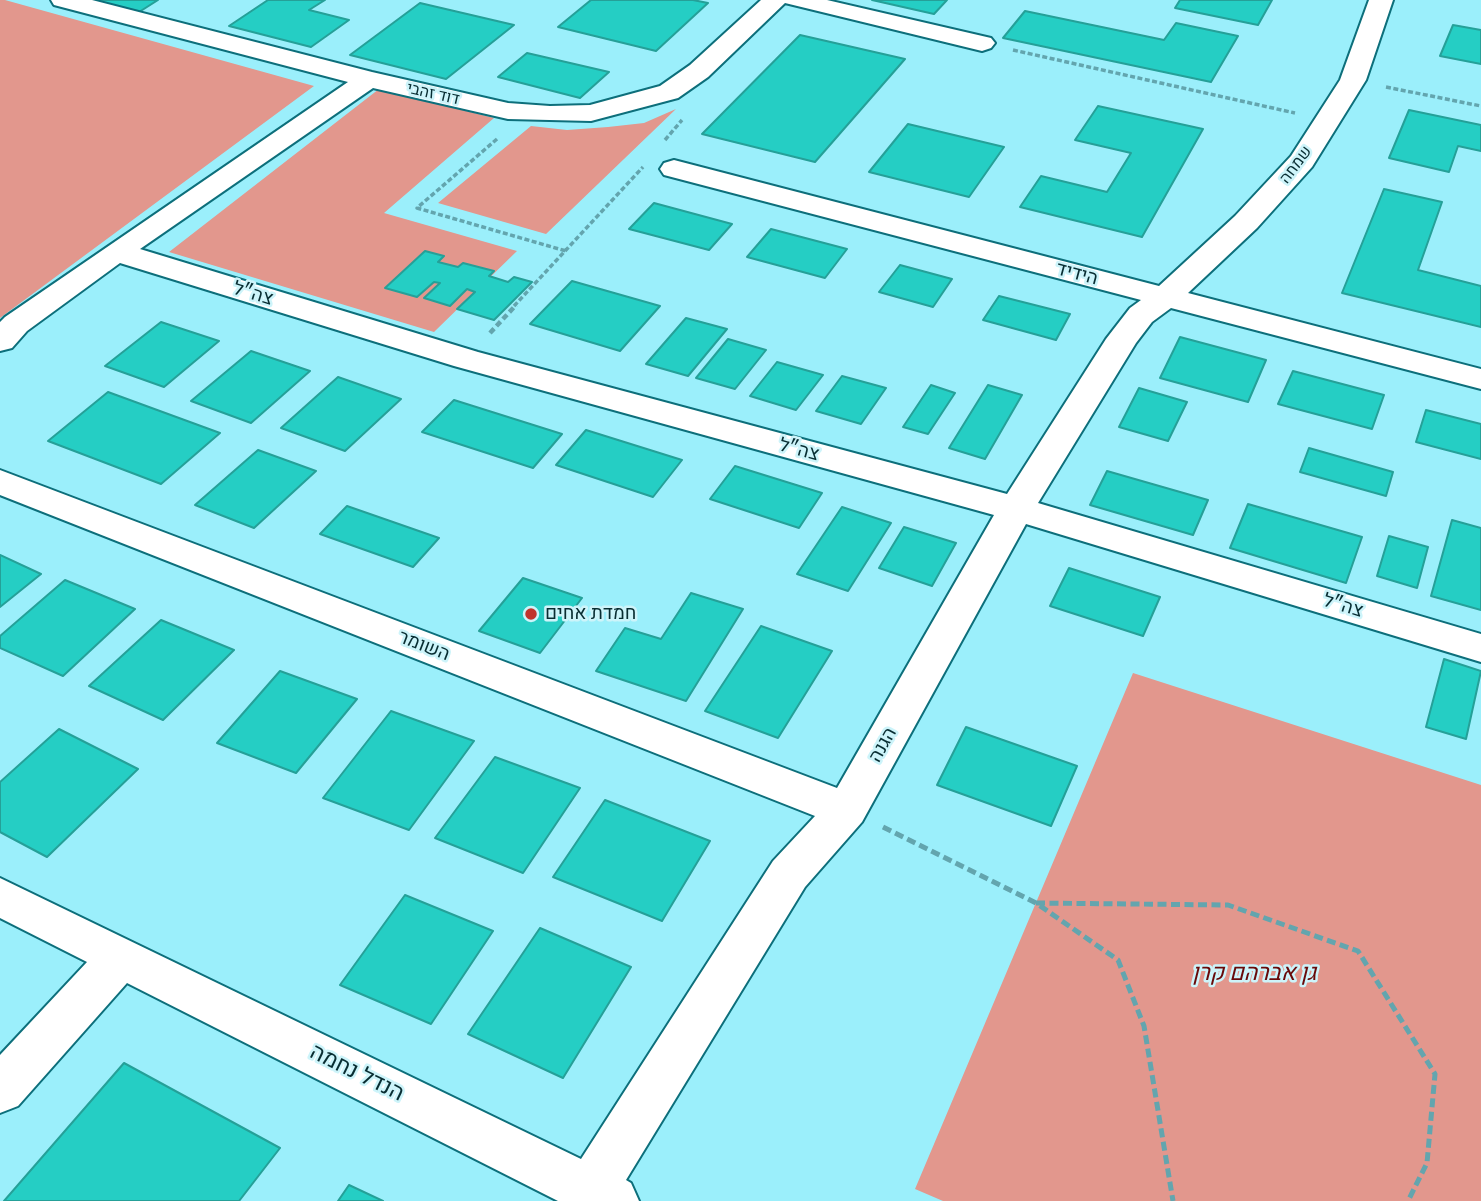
<!DOCTYPE html>
<meta charset="utf-8">
<style>
body{margin:0}
canvas{display:block;background:#9beffb}
</style>
<canvas width="1481" height="1201"></canvas>
<script>
const ctx = document.querySelector('canvas').getContext('2d');
ctx.lineJoin = 'round';
function fill(path, color) {
  ctx.fillStyle = color;
  ctx.fill(path, 'evenodd');
}
function poly(rows) {
  const path = new Path2D();
  for (const r of rows) {
    path.moveTo(r[0], r[1]);
    for (let i = 2; i < r.length; i += 2) path.lineTo(r[i], r[i + 1]);
  }
  return path;
}
function stroke(path, color, width, dash) {
  ctx.strokeStyle = color;
  ctx.lineWidth = width;
  ctx.lineCap = dash ? 'butt' : 'round';
  ctx.setLineDash(dash || []);
  ctx.stroke(path);
}
function drawText(font, color, halo, rows, align = 'center') {
  ctx.font = font + ' Merriweather,Heebo,serif';
  ctx.lineWidth = 5;
  ctx.setLineDash([]);
  ctx.textBaseline = 'middle';
  ctx.strokeStyle = halo;
  ctx.fillStyle = color;
  for (const [text, x, y, turn = 0] of rows) {
    ctx.save();
    ctx.translate(x, y);
    ctx.rotate((+turn || 0) * Math.PI / 180);
    ctx.textAlign = isNaN(turn) ? turn : align;
    if (halo) ctx.strokeText(text, 0, 0);
    ctx.fillText(text, 0, 0);
    ctx.restore();
  }
}
const green = poly([
 [0,0,5,0,314,86,0,318],
 [379,89,494,118,384,213,517,251,434,332,169,252],
 [676,109,546,234,438,203,531,126,567,130,608,127,644,123],
 [1133,673,1481,785,1481,1201,943,1201,915,1189]
]);
const building = poly([
 [81,0,158,0,136,14,81,0],
 [268,0,325,0,309,10,349,20,311,47,229,26,268,0],
 [591,0,693,0,708,3,656,51,558,27,591,0],
 [872,0,947,0,934,14,872,0],
 [1180,0,1272,0,1258,25,1175,8,1180,0],
 [420,3,514,25,446,79,350,55,420,3],
 [1025,11,1164,40,1176,23,1238,36,1211,82,1003,38,1025,11],
 [1453,25,1481,30,1481,64,1440,56,1453,25],
 [800,35,905,59,815,162,702,134,800,35],
 [527,53,609,72,580,98,498,77,527,53],
 [1098,106,1203,129,1142,237,1020,207,1041,176,1107,192,1131,153,1075,140,1098,106],
 [1409,110,1481,125,1481,151,1458,146,1449,172,1389,158,1409,110],
 [908,124,1004,147,969,197,869,172,908,124],
 [1384,189,1442,202,1418,270,1481,286,1481,327,1342,293,1384,189],
 [654,203,732,224,709,250,629,229,654,203],
 [771,229,847,249,825,278,747,257,771,229],
 [425,251,444,256,438,262,458,267,463,263,494,271,489,276,508,282,514,277,532,282,494,320,457,309,475,292,467,289,450,306,424,298,440,283,434,282,417,297,385,288,425,251],
 [900,265,952,279,933,307,879,292,900,265],
 [572,281,660,306,620,351,530,324,572,281],
 [999,296,1070,314,1056,340,983,320,999,296],
 [686,318,727,329,688,376,646,364,686,318],
 [161,322,219,341,164,387,105,366,161,322],
 [1180,337,1266,360,1248,402,1160,378,1180,337],
 [728,339,766,350,735,389,696,378,728,339],
 [251,351,310,371,251,423,191,401,251,351],
 [777,362,823,375,796,410,750,396,777,362],
 [1293,371,1384,395,1372,429,1278,404,1293,371],
 [842,376,886,388,861,424,816,411,842,376],
 [338,377,401,399,345,451,281,428,338,377],
 [931,385,955,393,928,434,903,427,931,385],
 [988,385,1022,395,985,459,949,448,988,385],
 [1139,388,1187,402,1168,441,1119,427,1139,388],
 [108,392,220,433,161,484,48,441,108,392],
 [454,400,562,434,533,468,422,432,454,400],
 [1426,410,1481,424,1481,459,1416,442,1426,410],
 [586,430,682,460,653,497,556,465,586,430],
 [1309,448,1393,472,1386,496,1300,472,1309,448],
 [258,450,316,471,254,528,195,505,258,450],
 [735,466,822,493,799,528,710,499,735,466],
 [1107,471,1208,500,1193,535,1090,505,1107,471],
 [1248,504,1362,537,1346,583,1230,548,1248,504],
 [347,506,439,538,413,567,320,534,347,506],
 [842,507,891,523,848,591,797,574,842,507],
 [1452,520,1481,528,1481,610,1431,596,1452,520],
 [904,527,956,543,932,586,879,568,904,527],
 [1389,536,1428,547,1417,588,1377,576,1389,536],
 [0,555,41,574,0,607,0,555],
 [1069,568,1160,597,1143,636,1050,606,1069,568],
 [523,578,582,598,540,653,479,631,523,578],
 [65,580,135,609,63,676,0,648,0,636,65,580],
 [691,593,743,609,686,701,596,671,625,628,661,639,691,593],
 [161,620,234,650,163,720,89,686,161,620],
 [761,626,832,651,778,738,705,711,761,626],
 [1444,659,1481,671,1466,739,1426,727,1444,659],
 [280,671,357,699,296,773,217,743,280,671],
 [391,711,474,741,409,830,323,798,391,711],
 [966,727,1077,766,1051,826,937,785,966,727],
 [59,729,138,769,47,857,0,832,0,782,59,729],
 [495,757,580,788,523,873,435,838,495,757],
 [605,800,710,841,662,921,553,877,605,800],
 [405,895,493,931,431,1024,340,985,405,895],
 [540,928,631,967,563,1078,468,1034,540,928],
 [124,1063,280,1148,239,1201,4,1201,124,1063],
 [349,1185,383,1201,338,1201,349,1185]
]);
const pathFar2 = poly([
 [1013,50,1295,113],
 [1386,87,1481,106],
 [497,139,417,208,566,251],
 [665,140,682,120],
 [514,306,643,167]
]);
const pathFar1 = poly([
 [490,333,516,305]
]);
const path = poly([
 [883,827,1036,903,1118,960,1144,1026,1173,1201],
 [1036,903,1228,905,1358,951,1435,1074,1427,1163,1408,1201]
]);
const minor = poly([
 [51,0,92,0,372,72,508,103,550,106,590,105,660,86,690,65,761,0,827,0,991,38,995,43,991,48,982,51,785,3,708,77,678,98,591,121,508,119,373,88,140,249,478,352,1007,494,1106,339,1130,308,1141,300,664,175,660,169,664,163,674,160,1159,286,1235,216,1291,156,1340,80,1369,0,1393,0,1366,80,1312,167,1257,228,1188,293,1481,369,1481,389,1171,308,1152,322,1136,343,1038,503,1481,634,1481,662,1026,524,862,822,805,887,626,1180,631,1183,639,1201,558,1201,127,983,18,1106,0,1113,0,1055,87,962,0,918,0,878,581,1159,773,861,815,816,0,495,0,470,837,788,994,515,454,366,120,263,27,331,12,348,0,351,0,322,5,317,348,82,54,5,51,0]
]);
const markers = [
 [531,614,7,"#c1332b"]
];
const farStreetnames = [
 ["דוד זהבי",433,94,13],
 ["שמחה",1296,165,-53]
];
const streetNames = [
 ["הידיד",1077,274,15],
 ["צה\"ל",253,294,17],
 ["צה\"ל",799,450,15],
 ["צה\"ל",1343,606,17],
 ["השומר",424,646,21],
 ["הגנה",883,745,-61]
];
const poiNames = [
 ["חמדת אחים",545,614]
];
const nearParknames = [
 ["גן אברהם קרן",1254,973]
];
const nearStreetnames = [
 ["הנדל נחמה",357,1073,26]
];
fill(green, '#e2978d');
fill(building, '#25cec4');
stroke(building, '#25a098', 2);
stroke(minor, '#0d6f7b', 4);
stroke(pathFar2, '#63a5ae', 3.5, [5, 2.5]);
stroke(pathFar1, '#63a5ae', 4.5, [6, 3.5]);
stroke(path, '#63a5ae', 5, [9, 4.5]);
fill(minor, '#fff');
for (const [x, y, r, color] of markers) {
  const dot = new Path2D();
  dot.arc(x, y, r, 0, 2 * Math.PI);
  ctx.fillStyle = color;
  ctx.fill(dot);
  stroke(dot, '#cdf4fa', 2.5);
}
drawText('16px', '#082d32', '#cdf4fa', farStreetnames);
drawText('19px', '#082d32', '#cdf4fa', streetNames);
drawText('19px', '#082d32', '#cdf4fa', poiNames, 'left');
drawText('italic 23px', '#680909', '#cdf4fa', nearParknames);
drawText('23px', '#082d32', '#cdf4fa', nearStreetnames);
</script>
